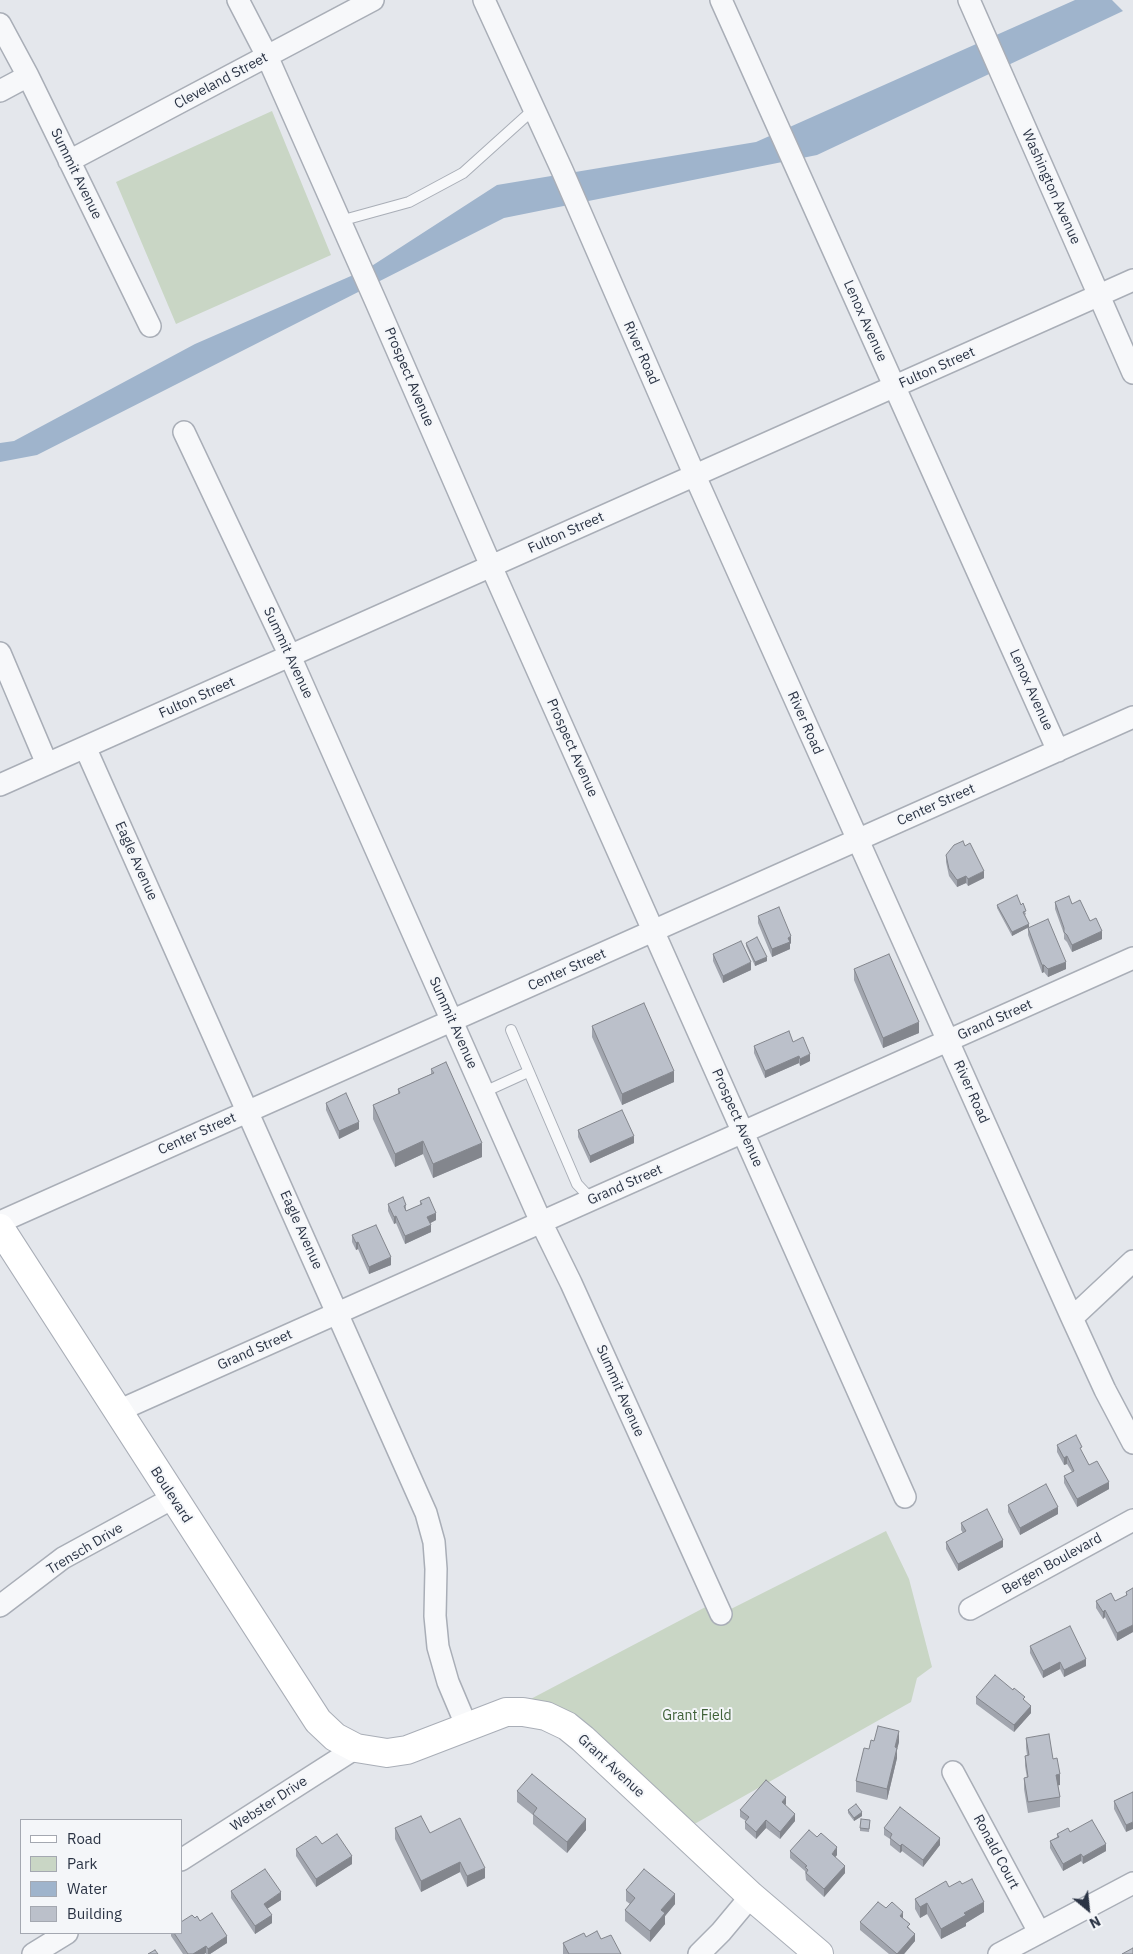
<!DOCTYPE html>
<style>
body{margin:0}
#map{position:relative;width:1133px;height:1954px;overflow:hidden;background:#e4e7ec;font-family:"IBM Plex Sans",sans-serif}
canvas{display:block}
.legend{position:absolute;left:20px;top:1819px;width:162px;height:115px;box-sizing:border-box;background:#f4f6f9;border:1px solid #a4a8b1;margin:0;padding:6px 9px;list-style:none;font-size:15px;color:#2b3445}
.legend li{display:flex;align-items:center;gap:10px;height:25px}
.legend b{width:25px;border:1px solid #a4a8b1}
.north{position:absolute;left:1063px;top:1884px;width:50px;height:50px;-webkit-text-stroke:4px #f4f6f9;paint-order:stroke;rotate:152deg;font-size:14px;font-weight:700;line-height:20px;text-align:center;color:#2b3445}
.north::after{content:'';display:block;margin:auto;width:18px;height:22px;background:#2b3445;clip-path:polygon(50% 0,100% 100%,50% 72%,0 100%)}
</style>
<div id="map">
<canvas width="1133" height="1954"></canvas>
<ul class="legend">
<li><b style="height:6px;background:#fff"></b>Road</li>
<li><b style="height:14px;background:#c9d6c5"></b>Park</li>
<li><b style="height:14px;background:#9fb4cc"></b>Water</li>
<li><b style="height:14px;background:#bbc0ca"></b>Building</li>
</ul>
<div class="north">N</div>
</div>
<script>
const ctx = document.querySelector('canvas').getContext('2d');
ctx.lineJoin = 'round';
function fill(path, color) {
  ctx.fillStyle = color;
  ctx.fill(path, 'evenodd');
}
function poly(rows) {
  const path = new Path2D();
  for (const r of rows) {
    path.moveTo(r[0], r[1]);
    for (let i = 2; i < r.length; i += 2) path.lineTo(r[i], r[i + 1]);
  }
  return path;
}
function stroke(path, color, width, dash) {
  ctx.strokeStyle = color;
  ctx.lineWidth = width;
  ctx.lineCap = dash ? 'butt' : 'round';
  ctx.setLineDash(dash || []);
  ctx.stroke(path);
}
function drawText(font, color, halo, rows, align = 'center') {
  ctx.font = font + ' "IBM Plex Sans",sans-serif';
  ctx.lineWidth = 4;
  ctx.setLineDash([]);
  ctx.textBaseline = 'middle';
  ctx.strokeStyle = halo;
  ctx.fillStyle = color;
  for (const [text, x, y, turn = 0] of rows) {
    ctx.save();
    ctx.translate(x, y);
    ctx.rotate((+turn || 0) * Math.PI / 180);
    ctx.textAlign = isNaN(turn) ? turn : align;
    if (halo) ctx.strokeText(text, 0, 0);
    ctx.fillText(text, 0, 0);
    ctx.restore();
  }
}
const green = poly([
 [272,111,331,255,176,324,116,182],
 [886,1531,909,1579,932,1667,917,1678,911,1702,682,1831,584,1739,506,1712,715,1602,721,1614]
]);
const water = poly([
 [1075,0,1112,0,1123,11,817,155,504,218,37,455,0,462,0,443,14,441,195,344,367,269,497,185,756,142]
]);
const lane = poly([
 [340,221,409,202,463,173,534,109],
 [511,1030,577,1184,592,1200],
 [484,1092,528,1072]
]);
const street = poly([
 [238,0,267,56,376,302,491,566,905,1497],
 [484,0,562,170,695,476,1072,1318,1105,1390,1133,1443],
 [721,0,1058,751],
 [969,0,1133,373],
 [0,24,28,76,150,326],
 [0,91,28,76],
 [69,161,373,0],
 [184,432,290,656,541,1222,571,1283,721,1614],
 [0,653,47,764],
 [85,747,426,1513,434,1542,436,1569,435,1616,438,1647,448,1682,467,1727],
 [0,785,1133,280],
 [0,1222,1133,717],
 [1072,1318,1133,1261],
 [118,1411,1133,958],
 [0,1606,63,1558,173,1498],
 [970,1609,1133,1520],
 [953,1772,1039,1932],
 [181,1860,356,1748],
 [33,1954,67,1933],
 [699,1954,721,1932,751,1896],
 [999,1954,1133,1883]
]);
const secondary = poly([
 [0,1228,318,1721,335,1737,356,1748,387,1753,407,1750,506,1712,523,1712,546,1716,567,1726,583,1739,751,1896,819,1954]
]);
const wall = poly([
 [946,855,984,878,968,886,966,883,957,887,949,876,946,862],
 [1055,902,1072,904,1090,921,1102,939,1072,952,1067,942,1064,939,1064,934,1055,909],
 [997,905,1021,905,1026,914,1025,915,1029,927,1012,936,997,908],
 [758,916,791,943,790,944,790,949,772,957,758,923],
 [1028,928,1066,969,1048,977,1044,972,1042,973,1028,935],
 [746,943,767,961,755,966,746,946],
 [713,954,751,970,723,983,713,961],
 [854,969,919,1033,883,1048,854,980],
 [592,1026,674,1082,622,1105,592,1037],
 [793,1042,810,1061,800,1066,799,1063,765,1078,754,1053,754,1046],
 [431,1069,482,1157,433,1178,423,1154,395,1167,373,1119,373,1105,398,1094,398,1089,431,1074],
 [326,1103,359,1129,339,1139,326,1110],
 [578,1130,634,1143,590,1163,578,1137],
 [420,1201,436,1220,430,1223,431,1232,405,1244,396,1223,394,1224,388,1211,388,1204,406,1205,406,1211,420,1205],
 [352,1235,391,1265,369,1274,358,1249,356,1250,352,1242],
 [1057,1445,1082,1453,1089,1465,1109,1489,1077,1507,1064,1483,1064,1476,1072,1472,1067,1464,1064,1465,1057,1452],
 [1008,1505,1058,1514,1020,1535,1008,1512],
 [961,1523,1003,1547,958,1571,946,1549,946,1542,963,1533,961,1530],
 [1133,1588,1133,1632,1117,1641,1105,1617,1103,1619,1096,1608,1096,1601,1115,1601,1126,1596,1126,1592],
 [1030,1646,1086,1666,1064,1677,1060,1669,1043,1678,1030,1653],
 [1013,1690,1025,1701,1031,1713,1014,1732,976,1704,976,1697],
 [1026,1738,1053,1759,1060,1785,1058,1785,1060,1797,1060,1807,1028,1813,1024,1789,1024,1778,1027,1778,1025,1766,1025,1756,1027,1755,1026,1748],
 [874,1741,899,1742,897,1748,897,1758,887,1800,856,1792,856,1781,869,1749],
 [517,1791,586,1830,567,1853,533,1824,533,1815,517,1802],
 [1133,1792,1126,1832,1114,1809,1114,1801],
 [786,1804,785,1805,795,1821,780,1839,766,1828,756,1839,745,1829,745,1822,746,1821,740,1817,740,1810],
 [848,1810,862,1816,854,1821,848,1813],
 [870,1820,869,1832,860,1831,860,1828],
 [395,1828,430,1833,485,1878,467,1887,460,1872,421,1892,395,1839],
 [884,1828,940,1845,923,1867,902,1851,900,1853,890,1845,890,1839,884,1835],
 [1070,1832,1106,1851,1083,1864,1081,1861,1063,1871,1050,1848,1050,1841,1057,1837,1057,1834],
 [322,1844,352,1864,316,1887,296,1856,296,1849],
 [790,1851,837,1855,835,1857,845,1873,824,1897,806,1880,805,1871,790,1858],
 [949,1887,984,1912,966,1923,966,1926,941,1939,927,1914,920,1918,915,1909,915,1899],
 [626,1890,675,1904,665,1916,665,1924,650,1942,625,1921,625,1910,630,1904,626,1901],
 [231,1891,281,1900,267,1908,272,1923,255,1934,231,1898],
 [886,1908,903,1919,910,1929,915,1941,904,1954,889,1954,860,1930,860,1922],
 [195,1918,200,1921,227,1943,210,1954,206,1954,206,1953,204,1954,183,1954,171,1936,171,1933,181,1933],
 [586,1937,601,1939,621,1954,563,1954,563,1943]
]);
const shadedWall = poly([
 [984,871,984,878,968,886,968,879],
 [966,876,966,883,957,887,957,880],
 [1029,924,1029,927,1012,936,1012,932],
 [1102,931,1102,939,1072,952,1072,945],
 [791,936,791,943,790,944,790,949,772,957,772,949],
 [767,957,767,961,755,966,755,962],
 [751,962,751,970,723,983,723,976],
 [1066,962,1066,969,1048,977,1048,969],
 [1042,965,1044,965,1044,972,1042,973],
 [919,1022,919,1033,883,1048,883,1038],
 [810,1054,810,1061,800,1066,800,1059],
 [799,1056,799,1063,765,1078,765,1071],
 [674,1071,674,1082,622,1105,622,1094],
 [359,1122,359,1129,339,1139,339,1131],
 [634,1136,634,1143,590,1163,590,1156],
 [423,1141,423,1154,395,1167,395,1154],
 [482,1143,482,1157,433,1178,433,1164],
 [436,1213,436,1220,427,1225,427,1217],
 [396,1216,396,1223,394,1224,394,1217],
 [431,1225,431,1232,405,1244,405,1236],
 [358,1242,358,1249,356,1250,356,1243],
 [391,1257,391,1265,369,1274,369,1267],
 [1067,1456,1067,1464,1064,1465,1064,1458],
 [1109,1482,1109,1489,1077,1507,1077,1499],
 [1058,1507,1058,1514,1020,1535,1020,1528],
 [1003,1540,1003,1547,958,1571,958,1564],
 [1105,1610,1105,1617,1103,1619,1103,1612],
 [1133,1625,1133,1632,1117,1641,1117,1633],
 [1086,1659,1086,1666,1064,1677,1064,1670],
 [1060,1662,1060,1669,1043,1678,1043,1671],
 [1031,1706,1031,1713,1014,1732,1014,1725],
 [899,1731,899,1742,895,1758,895,1747],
 [897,1748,897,1758,887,1800,887,1789],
 [1060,1774,1060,1785,1056,1786,1056,1775],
 [786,1797,786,1804,782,1809,782,1802],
 [862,1812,862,1816,854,1821,854,1818],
 [795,1814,795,1821,780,1839,780,1832],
 [586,1819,586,1830,567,1853,567,1842],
 [766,1820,766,1828,756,1839,756,1832],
 [1133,1822,1133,1829,1126,1832,1126,1825],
 [940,1838,940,1845,923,1867,923,1860],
 [902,1844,902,1851,900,1853,900,1846],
 [1106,1844,1106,1851,1083,1864,1083,1857],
 [837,1847,837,1855,832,1861,832,1854],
 [1081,1854,1081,1861,1063,1871,1063,1864],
 [352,1856,352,1864,316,1887,316,1879],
 [460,1862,460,1872,421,1892,421,1881],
 [845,1866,845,1873,824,1897,824,1889],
 [485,1868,485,1878,467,1887,467,1876],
 [281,1892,281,1900,264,1911,264,1904],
 [675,1894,675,1904,665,1916,665,1924,650,1942,650,1931,661,1910],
 [984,1902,984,1912,966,1923,966,1926,941,1939,941,1929,964,1913],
 [927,1903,927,1914,920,1918,920,1907],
 [903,1912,903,1919,900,1916],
 [272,1915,272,1923,255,1934,255,1926],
 [915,1934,915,1941,904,1954,897,1954],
 [227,1936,227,1943,210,1954,208,1954,208,1949],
 [206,1946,206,1953,204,1954,193,1954]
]);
const building = poly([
 [963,841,965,846,970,843,984,871,968,879,966,876,957,880,949,869,946,855,954,845,963,841],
 [1017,895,1021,905,1023,903,1026,911,1023,912,1029,924,1012,932,997,905,1017,895],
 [1069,896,1072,904,1080,900,1090,921,1096,918,1102,931,1072,945,1067,935,1064,932,1064,928,1055,902,1069,896],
 [779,907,791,936,788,938,790,942,772,949,758,916,779,907],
 [1048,919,1066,962,1048,969,1044,965,1042,965,1028,928,1048,919],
 [757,937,767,957,755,962,746,943,757,937],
 [741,941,751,962,723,976,713,954,741,941],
 [889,954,919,1022,883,1038,854,969,889,954],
 [644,1003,674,1071,622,1094,592,1026,644,1003],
 [789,1031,793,1042,803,1037,810,1054,800,1059,799,1056,765,1071,754,1046,789,1031],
 [446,1062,482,1143,433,1164,423,1141,395,1154,373,1105,400,1093,398,1089,434,1073,431,1069,446,1062],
 [346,1093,359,1122,339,1131,326,1103,346,1093],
 [622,1110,634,1136,590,1156,578,1130,622,1110],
 [403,1197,406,1205,404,1206,406,1211,422,1204,420,1201,429,1197,436,1213,427,1217,431,1225,405,1236,396,1216,394,1217,388,1204,403,1197],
 [376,1225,391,1257,369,1267,358,1242,356,1243,352,1235,376,1225],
 [1076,1435,1082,1447,1080,1448,1089,1465,1097,1461,1109,1482,1077,1499,1064,1476,1074,1471,1067,1456,1064,1458,1057,1445,1076,1435],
 [1046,1484,1058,1507,1020,1528,1008,1505,1046,1484],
 [987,1509,1003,1540,958,1564,946,1542,966,1531,961,1523,987,1509],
 [1133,1588,1133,1625,1117,1633,1105,1610,1103,1612,1096,1601,1111,1593,1115,1601,1127,1595,1126,1592,1133,1588],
 [1070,1626,1086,1659,1064,1670,1060,1662,1043,1671,1030,1646,1070,1626],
 [995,1675,1013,1690,1014,1688,1025,1697,1023,1699,1031,1706,1014,1725,976,1697,995,1675],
 [878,1726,899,1731,895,1747,897,1748,887,1789,856,1781,864,1748,869,1749,871,1740,874,1741,878,1726],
 [1049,1734,1053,1759,1057,1758,1060,1774,1056,1775,1060,1797,1028,1802,1024,1778,1028,1777,1025,1756,1029,1755,1026,1738,1049,1734],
 [532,1774,586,1819,567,1842,533,1814,537,1808,517,1791,532,1774],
 [766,1780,786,1797,782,1802,795,1814,780,1832,766,1820,756,1832,745,1822,749,1817,740,1810,766,1780],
 [1133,1792,1133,1822,1126,1825,1114,1801,1133,1792],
 [856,1804,862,1812,854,1818,848,1810,856,1804],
 [900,1807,940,1838,923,1860,902,1844,900,1846,890,1838,892,1834,884,1828,900,1807],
 [421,1816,430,1833,460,1818,485,1868,467,1876,460,1862,421,1881,395,1828,421,1816],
 [861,1819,870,1820,869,1829,860,1828,861,1819],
 [1092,1820,1106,1844,1083,1857,1081,1854,1063,1864,1050,1841,1059,1837,1057,1834,1068,1828,1070,1832,1092,1820],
 [809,1830,817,1837,821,1833,837,1847,832,1854,845,1866,824,1889,806,1873,808,1870,805,1867,807,1866,790,1851,809,1830],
 [337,1834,352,1856,316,1879,296,1849,316,1836,322,1844,337,1834],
 [265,1869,281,1892,264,1904,272,1915,255,1926,231,1891,265,1869],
 [644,1869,675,1894,661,1910,665,1913,650,1931,625,1910,635,1898,626,1890,644,1869],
 [972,1879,984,1902,964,1913,966,1915,941,1929,927,1903,920,1907,915,1899,946,1881,949,1887,960,1881,962,1884,972,1879],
 [878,1902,886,1908,892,1902,903,1912,900,1916,910,1924,907,1927,915,1934,897,1954,860,1922,878,1902],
 [212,1913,227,1936,208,1949,206,1946,193,1954,188,1954,174,1933,181,1933,181,1922,192,1915,195,1918,197,1916,200,1921,212,1913],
 [597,1931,601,1939,611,1935,621,1954,569,1954,563,1943,584,1933,586,1937,597,1931],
 [1133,1948,1133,1954,1122,1954,1133,1948],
 [155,1950,158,1954,148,1954,155,1950]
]);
const streetNames = [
 ["Cleveland Street",221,81,-28],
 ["Summit Avenue",76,174,64],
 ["Washington Avenue",1051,187,66],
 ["Lenox Avenue",865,321,66],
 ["River Road",641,353,66],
 ["Fulton Street",937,368,-24],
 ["Prospect Avenue",409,377,67],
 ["Fulton Street",566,533,-24],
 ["Summit Avenue",288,653,65],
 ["Lenox Avenue",1031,690,66],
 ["Fulton Street",197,698,-24],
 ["River Road",805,723,66],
 ["Prospect Avenue",572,748,66],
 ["Center Street",936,805,-24],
 ["Eagle Avenue",136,861,66],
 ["Center Street",567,970,-24],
 ["Grand Street",995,1020,-24],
 ["Summit Avenue",453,1023,66],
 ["River Road",971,1092,66],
 ["Prospect Avenue",737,1118,66],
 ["Center Street",197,1134,-24],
 ["Grand Street",625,1185,-24],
 ["Eagle Avenue",301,1230,66],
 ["Grand Street",255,1350,-24],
 ["Summit Avenue",620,1391,66],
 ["Boulevard",171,1495,57],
 ["Trensch Drive",85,1549,-31],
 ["Bergen Boulevard",1052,1564,-29],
 ["Grant Avenue",611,1766,43],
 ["Webster Drive",269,1804,-33],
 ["Ronald Court",996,1852,62]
];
const parkNames = [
 ["Grant Field",697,1716]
];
fill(green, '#c9d6c5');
fill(water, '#9fb4cc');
stroke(lane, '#a9aeb7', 12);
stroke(street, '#a9aeb7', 24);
stroke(secondary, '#a9aeb7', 30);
stroke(lane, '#f7f8fa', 10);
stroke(street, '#f7f8fa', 21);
stroke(secondary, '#fff', 28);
fill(wall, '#a1a5ae');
fill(shadedWall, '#83868d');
fill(building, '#bbc0ca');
stroke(building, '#83868d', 1);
drawText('14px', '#2b3445', '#f4f6f9', streetNames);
drawText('14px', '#3f6138', '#f4f6f9', parkNames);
</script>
